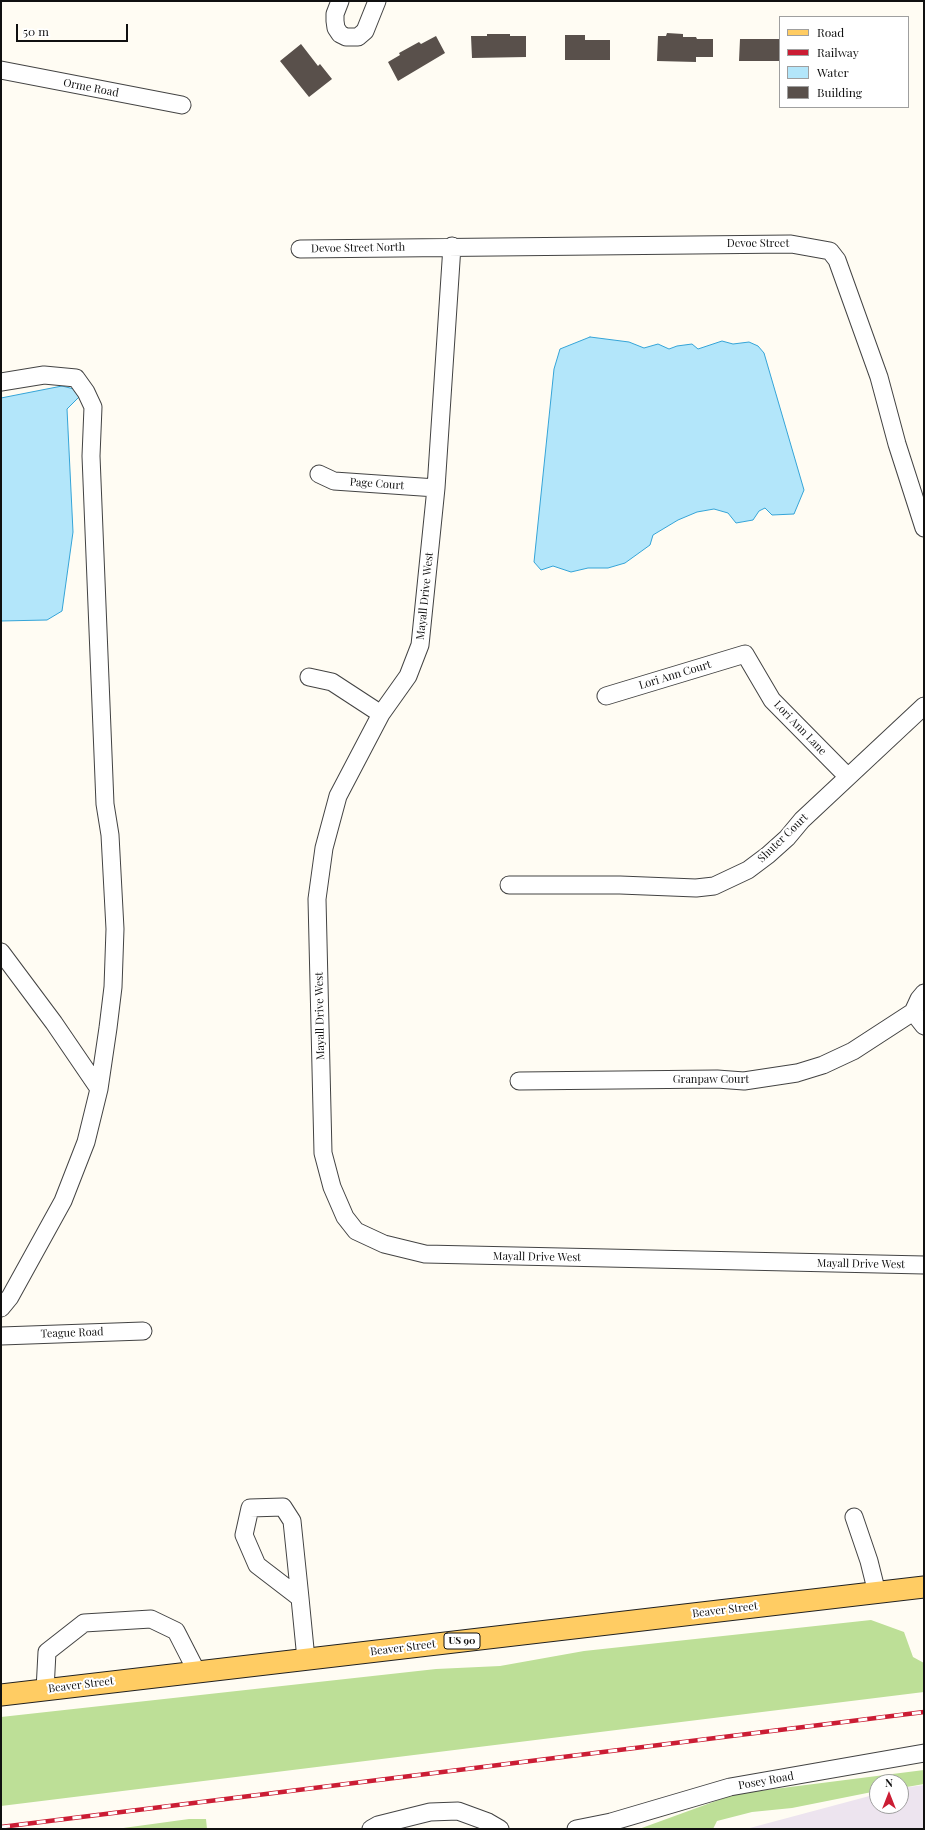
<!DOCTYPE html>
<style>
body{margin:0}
#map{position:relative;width:925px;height:1830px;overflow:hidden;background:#fffcf3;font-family:"Playfair Display",serif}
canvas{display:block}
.frame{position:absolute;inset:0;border:2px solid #101010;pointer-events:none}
.legend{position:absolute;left:779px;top:16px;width:130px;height:92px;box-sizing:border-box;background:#fff;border:1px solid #9f9f9f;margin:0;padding:5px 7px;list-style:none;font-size:12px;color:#101010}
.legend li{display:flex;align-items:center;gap:8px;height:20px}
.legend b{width:20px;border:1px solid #9f9f9f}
.north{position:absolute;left:869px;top:1774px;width:40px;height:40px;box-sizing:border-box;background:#fff;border:1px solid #9f9f9f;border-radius:50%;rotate:0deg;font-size:11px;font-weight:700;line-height:16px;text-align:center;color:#101010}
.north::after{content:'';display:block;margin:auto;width:14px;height:18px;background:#cb1d34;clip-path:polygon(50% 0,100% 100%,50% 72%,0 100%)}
.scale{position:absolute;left:16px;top:24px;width:112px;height:18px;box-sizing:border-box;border:2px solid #101010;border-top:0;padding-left:5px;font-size:12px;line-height:14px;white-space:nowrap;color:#101010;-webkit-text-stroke:3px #fff;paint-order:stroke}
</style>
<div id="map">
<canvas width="925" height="1830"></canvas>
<div class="frame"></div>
<ul class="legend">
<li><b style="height:5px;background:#ffcc63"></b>Road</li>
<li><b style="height:5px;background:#cb1d34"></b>Railway</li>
<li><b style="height:11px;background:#b3e6fa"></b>Water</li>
<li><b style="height:11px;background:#59504b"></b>Building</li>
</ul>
<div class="north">N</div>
<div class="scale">50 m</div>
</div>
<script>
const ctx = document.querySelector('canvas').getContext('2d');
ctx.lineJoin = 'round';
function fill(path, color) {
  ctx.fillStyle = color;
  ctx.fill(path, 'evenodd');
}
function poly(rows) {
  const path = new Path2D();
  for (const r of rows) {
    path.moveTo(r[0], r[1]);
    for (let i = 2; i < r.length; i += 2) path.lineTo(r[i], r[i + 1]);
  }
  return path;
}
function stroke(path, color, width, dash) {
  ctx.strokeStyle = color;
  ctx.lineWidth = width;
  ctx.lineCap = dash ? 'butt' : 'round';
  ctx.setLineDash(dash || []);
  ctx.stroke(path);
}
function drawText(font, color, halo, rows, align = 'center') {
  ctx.font = font + ' "Playfair Display",serif';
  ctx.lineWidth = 4;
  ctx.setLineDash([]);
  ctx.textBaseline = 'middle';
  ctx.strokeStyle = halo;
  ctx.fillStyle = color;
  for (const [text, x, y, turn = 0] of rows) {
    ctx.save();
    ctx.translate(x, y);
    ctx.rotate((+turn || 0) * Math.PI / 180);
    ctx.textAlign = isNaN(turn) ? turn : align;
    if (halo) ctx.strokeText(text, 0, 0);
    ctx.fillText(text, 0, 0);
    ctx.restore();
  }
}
const industrial = poly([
 [924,1785,924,1829,746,1829,877,1794,877,1806,901,1806,901,1788]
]);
const forest = poly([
 [871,1620,904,1632,913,1657,924,1663,924,1692,1,1806,1,1717,436,1669,500,1666,584,1651],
 [924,1770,924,1784,901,1788,901,1782,877,1782,877,1791,792,1808,752,1812,717,1821,713,1829,639,1829,735,1794],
 [189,1819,206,1819,207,1829,116,1829]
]);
const water = poly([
 [590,337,629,342,644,348,658,344,669,349,677,346,692,344,698,349,722,341,733,344,749,342,758,346,764,353,804,490,794,514,772,515,765,508,759,511,753,520,736,523,728,513,714,509,697,512,678,520,653,535,650,545,625,563,608,568,588,568,571,572,553,566,541,570,534,562,554,369,560,349,590,337],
 [62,386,74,389,81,395,67,409,73,532,62,611,47,620,1,621,1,398,62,386]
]);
const building = poly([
 [667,33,683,34,683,37,696,37,697,39,713,39,713,57,696,57,696,62,657,61,658,36,666,36],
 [487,34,510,34,510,36,526,36,526,57,472,58,471,36,487,36],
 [565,35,585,35,585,40,610,40,610,60,565,60],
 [436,36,445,53,398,81,388,62,400,55,399,53,419,42,421,44],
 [740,39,780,39,780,61,739,61],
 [301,44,318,66,320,64,332,79,309,97,280,61]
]);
const minor = poly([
 [340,1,335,14,335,21,336,28,340,34,346,37,358,37,365,31,377,1],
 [1,70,182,105],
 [452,246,436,488,420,645,408,676,381,714,338,796,324,848,317,899,323,1153,332,1187,345,1217,356,1231,384,1244,425,1254,924,1265],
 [300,249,791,244,830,251,837,260,879,377,897,444,924,528],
 [1,382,44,375,76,378,86,392,93,407,91,456,105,804,110,835,115,929,113,987,108,1028,99,1089,86,1142,63,1201,10,1297,1,1308],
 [319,474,334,481,436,488],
 [309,677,332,682,381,714],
 [606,696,745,654,772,700,848,777],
 [509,885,620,885,696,888,714,886,748,870,768,855,787,838,802,820,924,706],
 [1,952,54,1023,99,1089],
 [913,1012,924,1026],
 [519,1081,717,1079,744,1081,797,1073,823,1065,853,1051,913,1012,919,999,924,993],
 [1,1336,143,1331],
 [854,1517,869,1561,877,1593],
 [300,1598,257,1565,244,1535,250,1508,283,1507,292,1521,300,1598,306,1659],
 [45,1690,47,1652,84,1623,151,1619,176,1631,197,1672],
 [371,1829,378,1825,430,1812,458,1811,488,1822,500,1829],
 [576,1829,611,1822,730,1787,924,1753]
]);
const major = poly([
 [1,1695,924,1587]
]);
const rail = poly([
 [1,1827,924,1712]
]);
const shields = [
 [462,1641,36]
];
const shieldNames = [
 ["US 90",462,1641]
];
const streetNames = [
 ["Orme Road",91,88,11],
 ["Devoe Street",758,244],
 ["Devoe Street North",358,248,-1],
 ["Page Court",377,484,4],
 ["Mayall Drive West",425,596,-84],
 ["Lori Ann Court",675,675,-17],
 ["Lori Ann Lane",800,728,46],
 ["Shuter Court",783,838,-44],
 ["Mayall Drive West",320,1016,-91],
 ["Granpaw Court",711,1080],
 ["Mayall Drive West",537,1257,1],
 ["Mayall Drive West",861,1264,1],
 ["Teague Road",72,1333,-2],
 ["Beaver Street",725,1610,-7],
 ["Beaver Street",403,1648,-7],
 ["Beaver Street",81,1685,-7],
 ["Posey Road",766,1781,-10]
];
fill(industrial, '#ede4ef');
fill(forest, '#bddf97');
fill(water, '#b3e6fa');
stroke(water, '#35a4d7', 1);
fill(building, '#59504b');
stroke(minor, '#434343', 19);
stroke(major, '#212121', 23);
stroke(minor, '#fff', 17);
stroke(major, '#ffcc63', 21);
stroke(rail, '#cb1d34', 4.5);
stroke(rail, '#fff', 3, [9]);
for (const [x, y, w] of shields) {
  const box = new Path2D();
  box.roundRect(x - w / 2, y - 8, w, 16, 3);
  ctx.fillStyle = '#fff';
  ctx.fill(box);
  stroke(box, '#101010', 1);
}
drawText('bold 10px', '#101010', null, shieldNames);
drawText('11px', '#101010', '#fff', streetNames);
</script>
